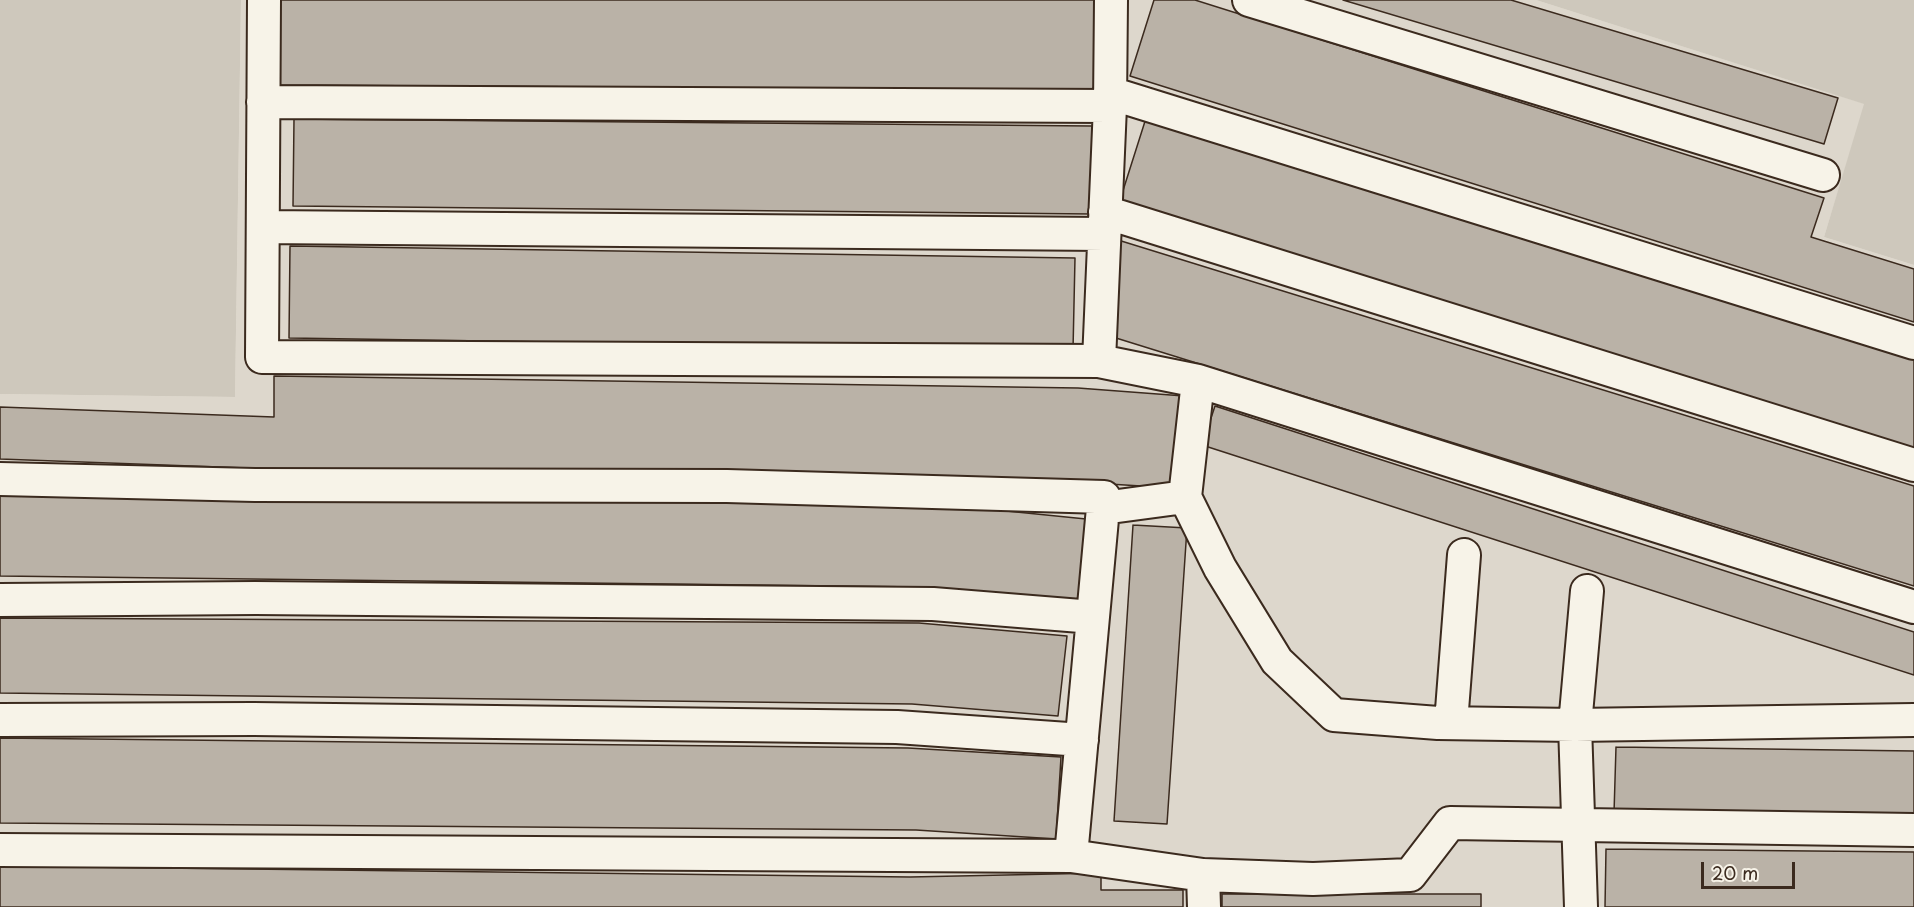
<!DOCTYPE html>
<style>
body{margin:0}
#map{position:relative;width:1914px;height:907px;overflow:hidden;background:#ece7dc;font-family:"Playpen Sans",sans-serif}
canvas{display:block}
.scale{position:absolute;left:1701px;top:862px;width:94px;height:27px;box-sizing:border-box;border:3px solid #3b2a1e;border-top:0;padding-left:8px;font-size:18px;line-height:21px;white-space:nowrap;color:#3b2a1e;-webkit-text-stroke:4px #f7f3e8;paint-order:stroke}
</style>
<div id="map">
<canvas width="1914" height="907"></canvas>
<div class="scale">20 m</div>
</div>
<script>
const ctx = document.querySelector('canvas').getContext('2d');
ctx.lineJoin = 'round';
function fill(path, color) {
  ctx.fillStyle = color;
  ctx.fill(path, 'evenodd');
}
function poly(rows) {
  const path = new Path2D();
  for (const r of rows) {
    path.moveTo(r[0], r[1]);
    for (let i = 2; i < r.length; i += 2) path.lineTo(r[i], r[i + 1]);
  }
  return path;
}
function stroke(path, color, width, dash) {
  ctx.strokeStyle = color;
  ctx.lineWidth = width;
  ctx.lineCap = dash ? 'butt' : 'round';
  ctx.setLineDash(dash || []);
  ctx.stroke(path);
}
const built = poly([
 [241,0,1536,0,1865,104,1824,237,1914,265,1914,907,0,907,0,394,235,397]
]);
const green = poly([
 [0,0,241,0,235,397,0,394],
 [1536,0,1914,0,1914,265,1824,237,1864,104]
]);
const building = poly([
 [276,0,1097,0,1096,90,275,85,276,0],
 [1154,0,1195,0,1824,198,1811,237,1914,269,1914,322,1130,76,1154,0],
 [1343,0,1511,0,1838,98,1824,144,1343,0],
 [1147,115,1914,357,1914,450,1120,200,1147,115],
 [294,119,1092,126,1091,214,293,206,294,119],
 [1118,240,1914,486,1914,586,1116,338,1118,240],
 [290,246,1075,258,1073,350,289,338,290,246],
 [274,376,1078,388,1184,396,1173,488,1077,482,273,469,0,459,0,407,274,417,274,376],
 [1215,406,1914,632,1914,675,1202,445,1215,406],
 [0,493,927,503,1086,519,1078,603,919,587,0,576,0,493],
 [1133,525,1187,528,1167,824,1114,821,1133,525],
 [0,618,919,623,1067,636,1058,716,912,704,0,693,0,618],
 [0,738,908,748,1061,757,1056,839,916,830,0,823,0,738],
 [1616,747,1914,751,1914,817,1614,813,1616,747],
 [1606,849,1914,852,1914,907,1605,907,1606,849],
 [0,866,910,877,1101,873,1101,890,1183,890,1183,907,0,907,0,866],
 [1222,894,1481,894,1481,907,1222,907,1222,894]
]);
const minor = poly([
 [264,0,262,357,1099,361],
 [1111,0,1110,106,1099,361,1198,381,1914,607],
 [1249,0,1823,175],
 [1110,93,1914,343],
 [263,102,1110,106],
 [1105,212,1914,465],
 [263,227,1104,234],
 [0,479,255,485,727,486,1104,497,1071,856],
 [1185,497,1220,568,1277,661,1334,715,1438,723,1575,725,1914,720],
 [1103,508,1185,497,1198,381],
 [0,600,255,598,933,604,1093,617],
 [0,720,254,719,897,727,1082,740],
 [1451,723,1464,555],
 [0,850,1071,856,1203,875,1313,879,1410,875,1450,823,1914,830],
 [1203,875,1204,907],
 [1581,907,1575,725,1587,591]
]);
fill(built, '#ddd7cc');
fill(green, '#cec8bc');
fill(building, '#bab2a7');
stroke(building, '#3b2a1e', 1.5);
stroke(minor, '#3b2a1e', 36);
stroke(minor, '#f7f3e8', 32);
</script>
